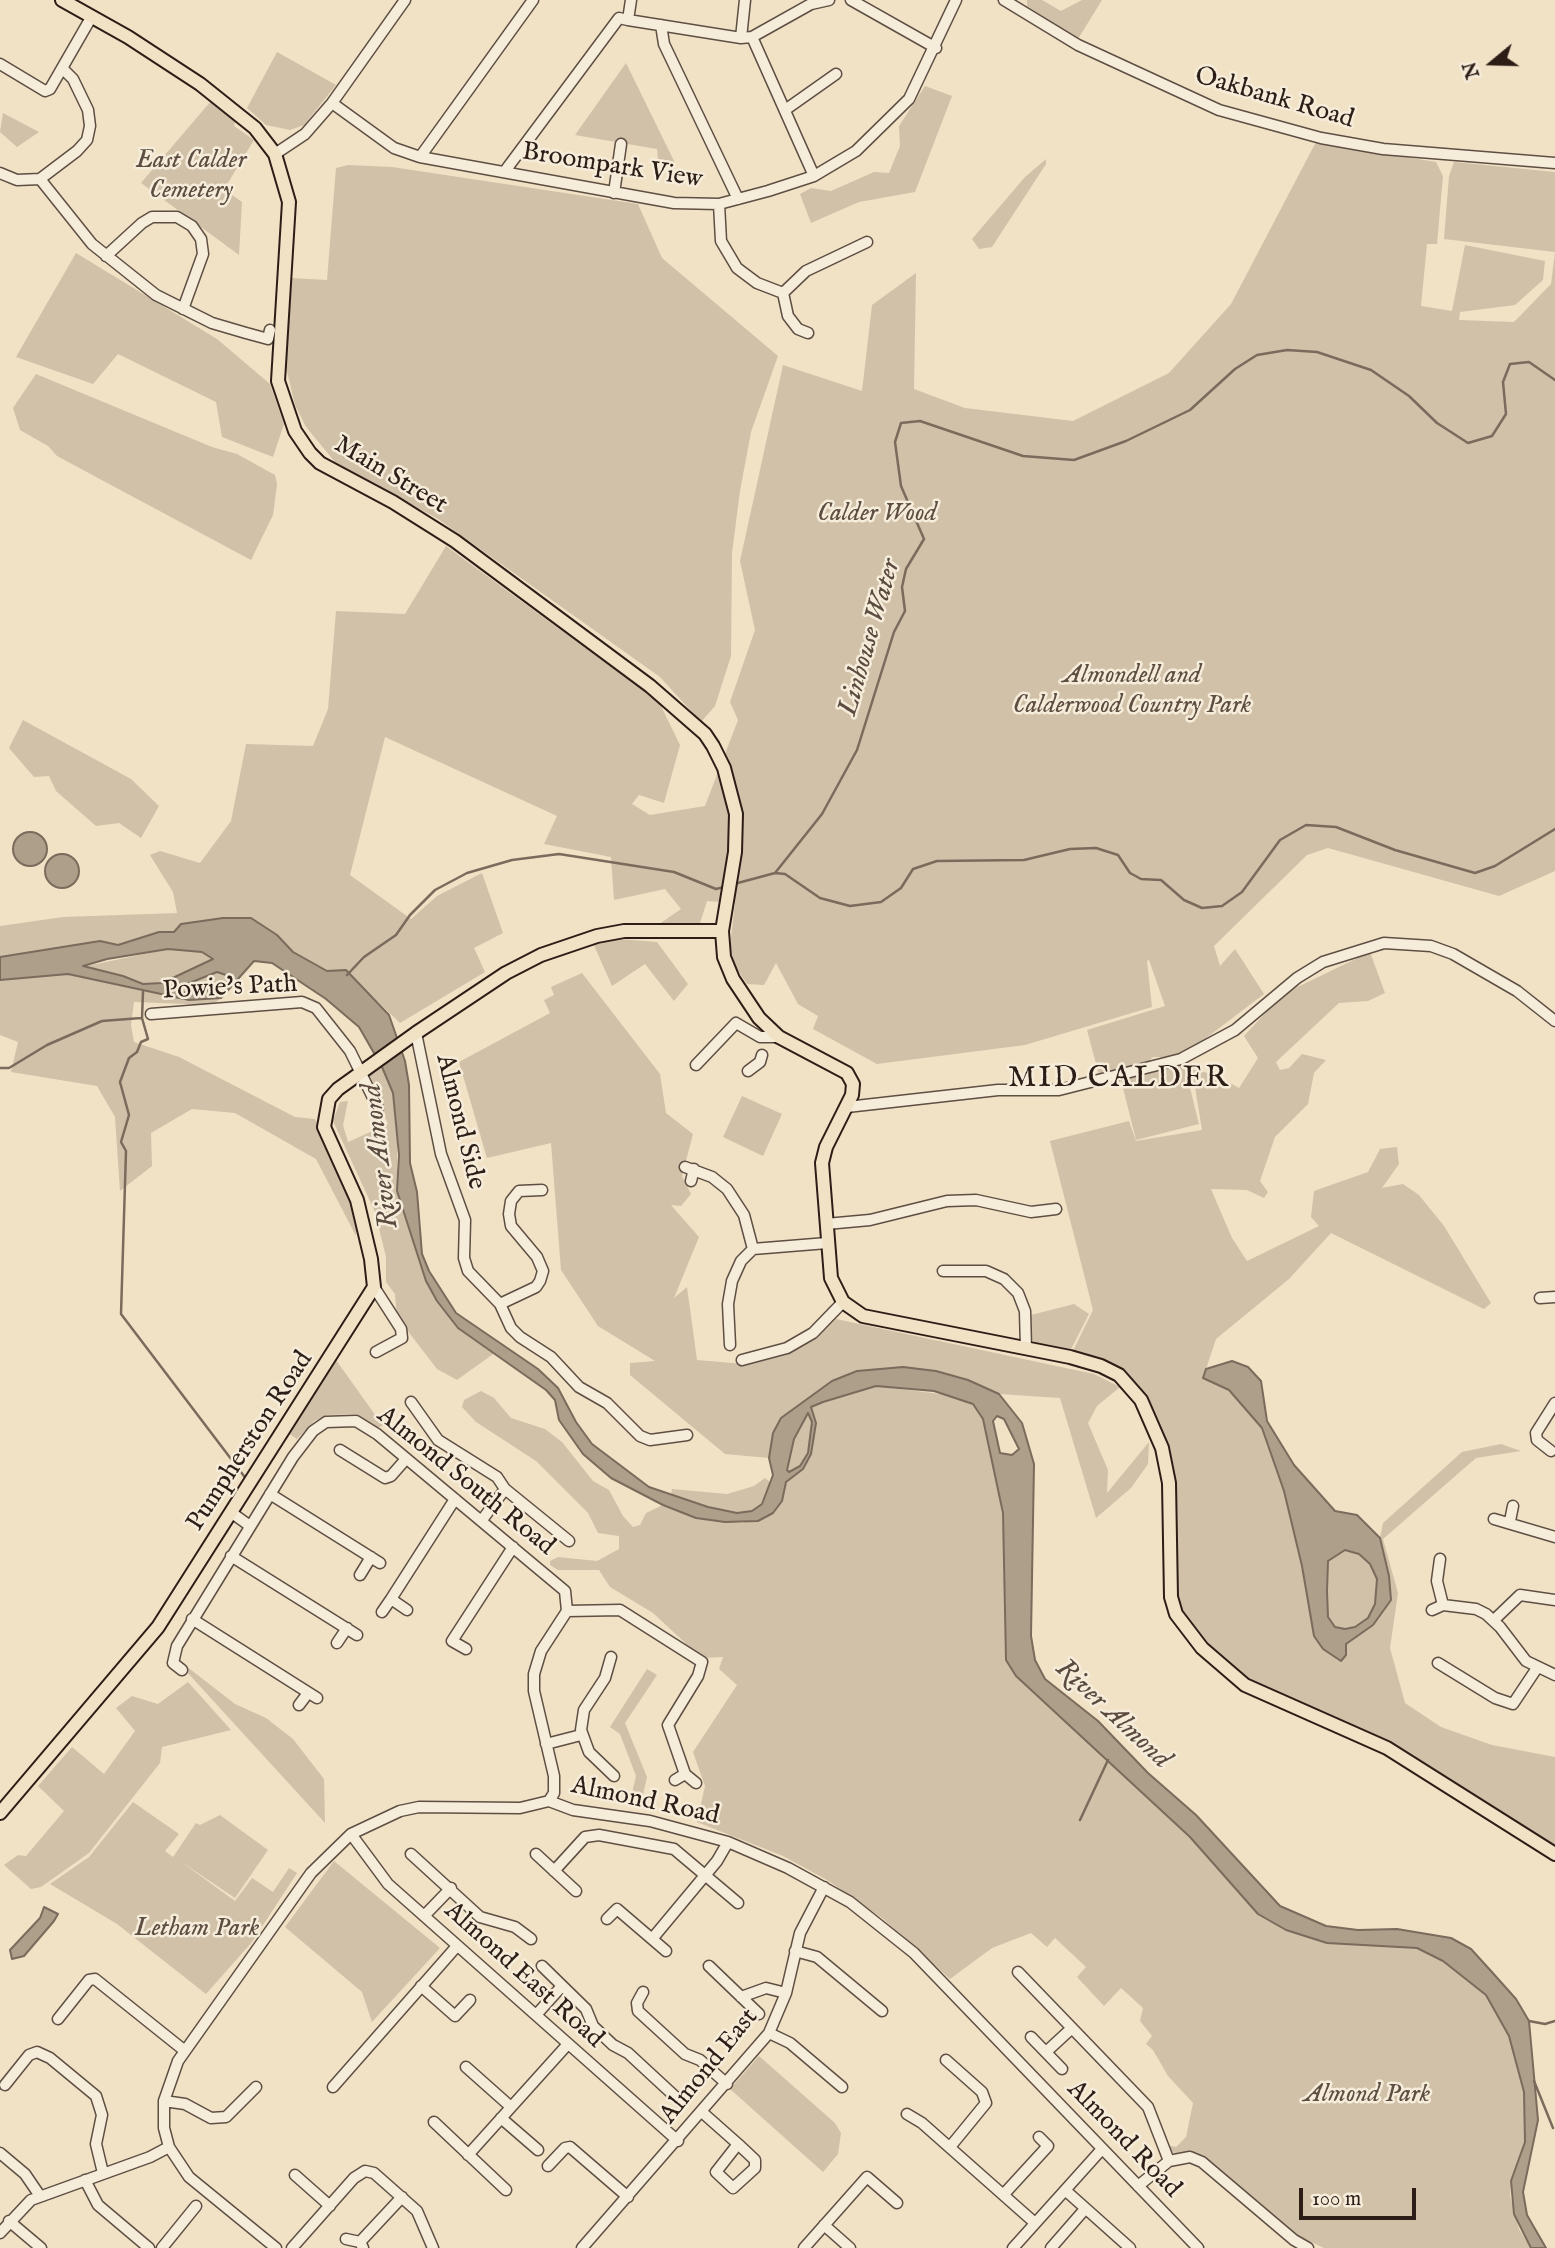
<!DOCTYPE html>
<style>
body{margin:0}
#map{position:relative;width:1555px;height:2248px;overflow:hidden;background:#f1e2c6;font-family:"IM FELL English",serif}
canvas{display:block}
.north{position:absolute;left:1457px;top:28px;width:70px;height:70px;-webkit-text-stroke:5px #f6ecda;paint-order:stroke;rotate:251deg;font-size:19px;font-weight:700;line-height:28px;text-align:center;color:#2d1d17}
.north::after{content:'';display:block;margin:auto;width:24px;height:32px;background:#2d1d17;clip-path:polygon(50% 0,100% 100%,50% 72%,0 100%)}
.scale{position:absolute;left:1299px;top:2188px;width:117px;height:32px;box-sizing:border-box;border:4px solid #2d1d17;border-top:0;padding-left:9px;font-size:21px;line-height:24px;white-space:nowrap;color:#2d1d17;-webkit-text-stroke:5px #f6ecda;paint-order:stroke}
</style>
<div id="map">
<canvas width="1555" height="2248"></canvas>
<div class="north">N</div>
<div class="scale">100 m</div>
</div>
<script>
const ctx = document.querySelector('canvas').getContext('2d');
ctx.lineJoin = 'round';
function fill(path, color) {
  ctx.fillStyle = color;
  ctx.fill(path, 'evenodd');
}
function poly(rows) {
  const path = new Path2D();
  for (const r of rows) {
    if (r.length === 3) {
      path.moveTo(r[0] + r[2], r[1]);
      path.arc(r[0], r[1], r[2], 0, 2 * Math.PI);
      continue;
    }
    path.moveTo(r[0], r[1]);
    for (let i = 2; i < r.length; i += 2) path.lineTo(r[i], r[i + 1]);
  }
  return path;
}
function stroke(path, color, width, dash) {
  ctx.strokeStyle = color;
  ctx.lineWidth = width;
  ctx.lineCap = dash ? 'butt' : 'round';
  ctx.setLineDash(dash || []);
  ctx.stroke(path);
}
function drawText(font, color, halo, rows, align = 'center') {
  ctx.font = font + ' "IM FELL English",serif';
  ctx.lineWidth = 5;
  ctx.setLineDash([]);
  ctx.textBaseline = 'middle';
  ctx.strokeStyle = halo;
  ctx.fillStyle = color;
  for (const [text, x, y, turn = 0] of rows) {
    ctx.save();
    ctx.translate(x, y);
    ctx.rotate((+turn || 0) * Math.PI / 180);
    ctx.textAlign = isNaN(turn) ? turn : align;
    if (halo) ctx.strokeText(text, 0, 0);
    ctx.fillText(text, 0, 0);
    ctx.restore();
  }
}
const green = poly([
 [1027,0,1042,0,1061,11,1082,0,1102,0,1078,39,1027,6],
 [277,52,336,85,304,125,290,130,266,125,247,108],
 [626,63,675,163,658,159,657,149,575,135],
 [925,86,952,96,915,192,859,202,811,223,800,194,811,188,831,191,874,172,889,173,900,146,899,126],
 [211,101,235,122,234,126,254,140,226,186,228,192,242,202,239,255,141,183],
 [3,113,39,132,17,147,0,132],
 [1316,142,1436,162,1443,176,1437,244,1427,244,1421,306,1452,311,1465,245,1545,261,1543,280,1515,305,1460,312,1459,320,1514,322,1551,284,1555,252,1444,239,1449,176,1454,162,1555,172,1555,871,1499,896,1328,848,1307,855,1214,946,1220,966,1235,949,1264,994,1197,1045,1171,1057,1153,1057,1149,1061,1099,1075,1087,1030,1165,1006,1149,960,1147,961,1152,1007,1025,1045,877,1064,813,1029,818,1016,798,1004,776,963,764,985,747,984,735,966,730,947,735,903,707,901,700,923,655,927,681,909,665,889,614,900,611,857,544,844,557,816,385,737,350,875,411,919,437,896,482,873,503,933,474,948,485,972,400,1023,346,971,327,971,293,952,271,931,0,965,0,926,63,917,177,913,173,892,150,855,160,851,200,863,231,821,246,744,313,746,328,709,336,611,405,614,446,546,659,702,680,745,664,803,639,795,632,804,650,815,705,806,738,720,730,702,755,630,740,561,783,365,862,391,872,305,916,273,914,389,965,408,1073,421,1169,373,1231,304],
 [1046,159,1046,164,992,247,979,249,972,239,1025,177],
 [348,165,392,167,638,204,662,258,778,356,751,432,740,491,732,553,731,656,715,706,701,722,660,677,438,519,335,462,306,427,295,405,286,367,292,278,327,280,336,168],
 [76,253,217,339,270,384,284,424,273,457,222,437,216,402,118,354,93,384,16,357],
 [36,374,212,447,237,454,275,475,277,484,273,515,251,560,57,456,48,446,20,430,13,408],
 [23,720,131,779,159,806,141,838,119,823,96,826,56,791,49,776,34,777,9,748],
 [620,939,657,942,688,984,674,1001,645,964,612,986,593,943],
 [168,949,202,952,214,959,162,983,143,984,123,976,82,967],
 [1370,952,1385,993,1368,1001,1339,1003,1276,1062,1280,1070,1289,1068,1302,1054,1326,1060,1314,1073,1308,1104,1275,1137,1260,1181,1268,1192,1264,1198,1247,1190,1211,1189,1232,1238,1247,1261,1319,1226,1311,1217,1314,1191,1368,1172,1380,1149,1397,1147,1399,1164,1382,1188,1403,1184,1419,1195,1444,1226,1491,1303,1484,1309,1331,1233,1289,1279,1216,1339,1203,1378,1229,1390,1262,1428,1284,1491,1302,1566,1314,1636,1323,1649,1341,1661,1346,1655,1346,1644,1373,1625,1389,1576,1380,1538,1383,1523,1462,1452,1501,1444,1521,1451,1476,1458,1383,1539,1398,1593,1390,1648,1405,1703,1441,1727,1492,1745,1555,1757,1555,1854,1387,1748,1245,1685,1176,1614,1167,1466,1130,1385,1070,1357,1093,1310,1050,1141,1129,1121,1136,1141,1202,1130,1192,1069,1216,1075,1239,1088,1258,1058,1244,1036,1283,994],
 [217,971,226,975,228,981,219,989,179,994,179,989,187,984],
 [582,973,660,1074,666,1113,693,1134,682,1176,691,1194,681,1206,671,1205,699,1237,674,1298,687,1287,697,1360,744,1364,782,1354,826,1329,836,1319,1094,1374,1120,1387,1097,1406,1088,1423,1108,1470,1107,1493,1149,1442,1148,1464,1131,1488,1096,1518,1060,1398,999,1394,968,1380,857,1371,832,1381,781,1419,773,1433,769,1458,725,1454,630,1375,630,1363,655,1361,598,1326,561,1270,551,1143,487,1158,459,1062,550,1013,544,1000,554,995,551,987],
 [68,974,189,1000,221,998,212,1005,134,1002,131,1025,134,1042,179,1057,295,1117,315,1119,357,1212,356,1236,316,1159,235,1113,192,1109,151,1133,152,1166,120,1191,115,1117,97,1086,11,1072,18,1042,0,1035,0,980],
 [1184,1064,1199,1124,1136,1140,1121,1080],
 [382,1067,393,1093,397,1120,397,1191,415,1243,458,1328,496,1352,457,1380,437,1369,397,1317,395,1294,386,1282,386,1257,375,1212,333,1121,340,1102,348,1101,343,1125,348,1142,388,1124,367,1077],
 [742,1096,782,1114,763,1156,723,1137],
 [1074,1304,1089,1314,1068,1355,1039,1346,1032,1340,1031,1315],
 [336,1360,383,1426,376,1428,356,1414,327,1415,314,1421,297,1439,288,1433],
 [876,1386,956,1396,973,1404,983,1419,1003,1513,1006,1660,1016,1676,1190,1837,1258,1914,1383,1945,1417,1948,1443,1961,1486,1995,1509,2036,1524,2092,1525,2142,1511,2181,1510,2196,1519,2229,1531,2248,1324,2248,1296,2235,1207,2161,1199,2155,1176,2154,1170,2150,1167,2145,1176,2147,1186,2137,1193,2103,1168,2076,1153,2050,1146,2044,1152,2036,1140,2021,1143,2008,1121,1988,1104,2006,1077,1977,1086,1967,1055,1938,1047,1947,1031,1933,992,1948,950,1979,882,1918,827,1880,783,1856,697,1822,705,1786,693,1752,737,1685,719,1669,723,1657,702,1658,695,1652,653,1613,610,1587,599,1570,558,1570,550,1565,550,1561,558,1557,597,1561,619,1549,619,1536,598,1533,588,1513,536,1461,476,1422,462,1407,464,1400,481,1391,494,1398,511,1418,545,1429,562,1442,593,1481,609,1490,623,1516,633,1527,640,1525,646,1513,663,1505,696,1518,743,1523,782,1501,786,1482,803,1469,811,1454,816,1423,811,1406],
 [808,1413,812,1422,808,1453,800,1466,789,1472,787,1470,794,1439],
 [765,1478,770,1482,767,1494,762,1504,752,1511,737,1513,708,1507,671,1495,672,1489,727,1494,754,1486],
 [1345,1550,1359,1554,1371,1564,1377,1579,1375,1604,1368,1618,1355,1627,1345,1629,1335,1627,1328,1617,1327,1591,1328,1561],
 [186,1666,235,1704,266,1718,293,1739,324,1779,325,1823,186,1671],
 [647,1669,657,1675,625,1723,647,1777,640,1808,629,1806,636,1776,620,1734,610,1727],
 [188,1682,231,1730,162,1747,160,1763,89,1853,41,1887,31,1889,4,1865,18,1855,26,1856,64,1811,38,1786,72,1747,104,1774,135,1731,116,1708,132,1696,158,1704],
 [133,1802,179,1834,165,1851,173,1857,196,1823,200,1825,220,1815,268,1850,235,1898,180,1861,235,1901,252,1878,273,1892,289,1868,297,1873,252,1942,206,1994,117,1924,50,1884,89,1857],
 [334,1861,440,1948,372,2022,362,1992,285,1927],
 [759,2056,835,2123,841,2133,838,2154,823,2172,730,2089]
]);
const water = poly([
 [30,849,17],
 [62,871,17],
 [223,918,251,918,277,935,293,952,327,971,346,970,389,1015,405,1061,409,1085,410,1163,417,1192,422,1254,429,1271,456,1313,538,1369,558,1388,576,1422,592,1444,649,1487,708,1507,737,1513,752,1511,762,1504,773,1475,769,1458,773,1433,781,1418,832,1381,857,1371,903,1367,936,1371,968,1380,999,1394,1022,1423,1034,1464,1031,1636,1035,1660,1045,1679,1098,1721,1148,1773,1196,1815,1280,1906,1326,1926,1358,1930,1397,1929,1451,1938,1471,1949,1491,1971,1516,1999,1529,2021,1538,2120,1523,2192,1527,2215,1546,2248,1531,2248,1514,2214,1511,2181,1525,2142,1524,2092,1509,2036,1486,1995,1443,1961,1417,1948,1327,1943,1286,1930,1258,1914,1190,1837,1016,1676,1006,1660,1003,1513,983,1419,973,1404,934,1391,876,1386,823,1402,811,1407,816,1423,811,1454,803,1469,786,1482,782,1501,773,1513,758,1521,725,1522,696,1518,663,1505,611,1478,583,1454,559,1420,555,1400,546,1390,458,1328,437,1301,426,1281,397,1191,399,1155,393,1093,382,1067,359,1027,326,999,272,963,254,961,221,998,189,1000,68,974,0,980,0,957,100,941,118,945,159,932,174,932,181,924,223,918],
 [168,949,202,952,213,959,162,983,143,984,123,976,83,966,107,959,168,949],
 [217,972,226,975,228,981,219,989,179,993,179,989,187,984,217,972],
 [808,1413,812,1422,808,1453,800,1466,789,1472,787,1470,794,1439,808,1413],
 [997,1416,1004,1419,1019,1449,1012,1455,1000,1453,993,1421,997,1416],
 [1232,1361,1248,1367,1261,1381,1267,1421,1294,1465,1335,1511,1357,1515,1380,1538,1389,1576,1391,1600,1373,1625,1346,1644,1346,1655,1341,1661,1323,1649,1314,1636,1302,1566,1284,1491,1262,1428,1229,1390,1203,1378,1206,1369,1232,1361],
 [1345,1550,1359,1554,1370,1564,1377,1579,1375,1604,1368,1618,1355,1627,1345,1629,1335,1627,1328,1617,1327,1591,1328,1561,1345,1550],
 [44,1907,58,1914,54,1921,24,1956,12,1959,10,1950,40,1918,44,1907]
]);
const stream = poly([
 [775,873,822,814,857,750,894,632,905,611,902,587,906,569,924,539,901,486,895,442,901,423,920,421,1023,456,1074,460,1126,441,1190,410,1235,369,1257,355,1287,350,1317,352,1371,370,1409,396,1437,423,1468,443,1492,436,1506,414,1503,382,1510,364,1529,362,1555,380],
 [734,884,775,873,785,874,820,898,850,906,881,902,901,888,913,869,937,861,1024,860,1070,849,1096,848,1118,855,1130,873,1141,879,1161,880,1184,900,1202,908,1222,906,1242,892,1280,840,1306,825,1336,827,1395,850,1475,873,1495,866,1555,829],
 [347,975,364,957,396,935,410,915,435,890,467,873,512,860,559,854,674,872,716,889,724,887],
 [143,992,142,1018,148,1039,141,1042,137,1052,129,1058,120,1082,129,1115,121,1142,126,1151,121,1314,247,1480],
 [0,1068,9,1068,47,1045,102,1021,141,1018],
 [1080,1820,1108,1760],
 [1529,2021,1545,2024,1555,2021],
 [1534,2081,1553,2128]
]);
const minor = poly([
 [851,0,936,48],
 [1004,0,1078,45,1219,110,1321,138,1383,149,1555,163],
 [628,20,741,38,752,37,811,4,829,0],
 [661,25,664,44,738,199],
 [752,37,814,176],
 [741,38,745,0],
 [0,64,45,91,50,89,92,16],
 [332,103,394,148,420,157,533,0],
 [785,110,836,74],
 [275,154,305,134,332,103,405,0],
 [420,157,674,203,719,204,768,191,814,176,856,151,909,99,956,0],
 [505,171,619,18,628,20,631,0],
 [0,173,17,180,40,179],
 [40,179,92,244,156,295,212,323,246,333,268,339,270,330],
 [40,179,77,151,87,140,90,126,88,110,73,79,62,68],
 [614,193,621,144],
 [719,204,721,241,737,268,757,283,783,293],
 [106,256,142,223,152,217,177,217,192,226,201,239,203,254,183,309],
 [808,333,798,329,788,316,783,293,806,271,867,242],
 [151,1014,302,1002,316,1008,350,1051,378,1108],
 [416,1033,441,1154,465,1220,464,1258,468,1271,500,1304,511,1328,520,1337,551,1357,579,1387,607,1403,640,1436,650,1440,687,1435],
 [696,1065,736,1023,760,1037,779,1037],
 [748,1071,760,1062,762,1055],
 [847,1107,998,1090,1059,1090,1181,1059,1235,1030,1297,978,1323,962,1384,943,1431,946,1453,954,1517,991,1555,1021],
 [685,1167,712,1177,727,1189,744,1215,753,1249,827,1243],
 [691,1181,694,1169],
 [826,1224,870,1220,947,1201,976,1200,1031,1212,1056,1209],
 [943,1271,986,1271,1004,1279,1018,1293,1025,1311,1026,1349],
 [374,1287,401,1329,402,1338,376,1352],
 [1540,1298,1555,1297],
 [500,1304,536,1287,540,1281,543,1271,537,1257,511,1226,509,1214,511,1201,519,1191,542,1190],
 [730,1345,728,1304,732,1281,741,1261,753,1249],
 [742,1360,787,1348,813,1333,843,1302],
 [411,1402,438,1440,497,1477,505,1489,569,1541],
 [340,1450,385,1478,391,1476,406,1459],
 [1551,1451,1537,1440,1536,1433,1555,1403],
 [270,1494,380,1563],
 [232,1513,250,1526],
 [1494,1519,1555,1537],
 [482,1520,505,1489],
 [1510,1521,1513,1506],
 [231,1556,357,1635],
 [1440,1559,1437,1581,1443,1605,1476,1609,1486,1614,1500,1627,1526,1661,1555,1675],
 [360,1575,371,1557],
 [407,1610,391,1599,455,1499],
 [1432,1610,1443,1605],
 [567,1611,620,1610,702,1662,698,1676,668,1725,685,1774,696,1783],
 [382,1612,391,1599],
 [192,1619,317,1698],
 [1494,1620,1520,1595,1555,1600],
 [337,1643,347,1628],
 [466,1649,452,1641,513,1547],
 [611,1657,605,1678,584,1710,581,1730,589,1752,614,1776],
 [1438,1663,1495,1698,1513,1704,1537,1668],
 [182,1670,173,1663,177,1646,293,1457,313,1431,326,1422,356,1421,377,1434,565,1591,567,1611,541,1651,534,1674,534,1691,554,1776,554,1793,549,1801],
 [299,1705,308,1693],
 [546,1744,581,1735],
 [675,1780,685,1774],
 [351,1834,388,1884,678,2141],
 [411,1854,480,1917,515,1927,531,1939],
 [536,1854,576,1891],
 [554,1871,585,1837,599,1835,674,1849,738,1903],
 [424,1916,451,1888],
 [607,1919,617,1909,666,1951],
 [652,1939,717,1861,728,1842],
 [795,1951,817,1957,882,2011],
 [542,1966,586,2009,593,2026,613,2045,628,2053,681,2102],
 [709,1966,759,2014],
 [1018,1972,1148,2107,1169,2161],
 [421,1986,455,2016,470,2000],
 [643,1992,637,2003,638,2011,685,2054,700,2060,727,2084],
 [741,1997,766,1988,786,1993],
 [536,2015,562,1986],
 [58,2019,89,1980,95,1979,185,2051],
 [769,2033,790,2043,842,2087],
 [1031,2037,1062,2069],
 [1046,2052,1072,2028],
 [946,2060,982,2092,986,2103,950,2147],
 [466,2067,511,2107],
 [5,2085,29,2055,37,2052,50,2058,96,2096,102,2115,96,2144,103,2173],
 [333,2087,457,1946],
 [164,2101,185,2104,211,2118,226,2117,256,2087],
 [703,2113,738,2144,755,2160,755,2168,733,2188,716,2172,738,2144],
 [907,2114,922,2123,1035,2223],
 [501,2118,538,2150],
 [434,2122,506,2190],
 [0,2153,25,2174,40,2196],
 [468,2155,568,2044],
 [548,2166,565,2148,570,2147,628,2197],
 [295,2175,330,2206],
 [85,2180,98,2205,149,2248],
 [1138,2186,1169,2161,1190,2157,1202,2162,1294,2240,1308,2248],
 [1065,2190,1130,2248],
 [1004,2194,1048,2146,1039,2137],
 [9,2221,41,2248],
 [824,2225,850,2248],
 [0,2233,31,2200,150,2157,169,2147],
 [346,2239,360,2242],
 [162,2248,196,2206],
 [276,2248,189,2177,169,2147,164,2128,164,2101,178,2061,311,1873,351,1834,400,1811,419,1807,520,1808,549,1801,573,1810,650,1821,728,1842,788,1868,850,1902,914,1953,1198,2248],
 [292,2248,354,2178,365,2171,374,2173,417,2211,433,2248],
 [363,2248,360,2242,402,2197],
 [582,2248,769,2033,786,1993,800,1933,824,1887],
 [804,2248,867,2177,897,2203],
 [1013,2248,1102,2149],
 [1051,2248,1085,2209]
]);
const major = poly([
 [62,0,128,37,200,84,255,128,275,154,289,202,278,381,295,431,310,453,320,463,393,502,455,541,650,686,705,734,713,746,724,768,736,814,735,852,722,931,724,957,733,979,759,1018,779,1037,847,1073,853,1084,852,1095,826,1147,822,1163,831,1278,843,1302,863,1316,1070,1357,1101,1366,1119,1375,1141,1400,1162,1448,1169,1483,1171,1597,1176,1614,1202,1648,1245,1685,1387,1748,1555,1854],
 [0,1813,158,1627,374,1287,371,1259,357,1200,324,1127,329,1099,338,1089,416,1033,506,973,541,955,597,936,624,931,722,931]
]);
const streetNames = [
 ["Oakbank Road",1274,99,16],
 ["Broompark View",612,167,9],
 ["Main Street",390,476,31],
 ["Powie's Path",230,989,-3],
 ["Almond Side",459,1122,76],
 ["Pumpherston Road",251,1442,-57],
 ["Almond South Road",465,1482,39],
 ["Almond Road",645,1802,12],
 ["Almond East Road",523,1976,42],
 ["Almond East",710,2067,-51],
 ["Almond Road",1123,2140,46]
];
const parkNames = [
 ["East Calder",191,162],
 ["Cemetery",191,192],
 ["Calder Wood",877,515],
 ["Almondell and",1132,677],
 ["Calderwood Country Park",1132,707],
 ["Letham Park",197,1930],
 ["Almond Park",1367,2096]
];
const waterNames = [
 ["Linhouse Water",871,638,-74],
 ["River Almond",382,1156,-97],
 ["River Almond",1112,1715,43]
];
const quarterNames = [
 ["MID CALDER",1119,1080]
];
fill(green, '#d0c1a8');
fill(water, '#ae9f8a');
stroke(water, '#7a6b5c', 2);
stroke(stream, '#7a6b5c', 2.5);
stroke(minor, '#5e4e43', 13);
stroke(major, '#2d1d17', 16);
stroke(minor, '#f6ecda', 10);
stroke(major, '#f1e2c6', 12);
drawText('26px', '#2d1d17', '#f6ecda', streetNames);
drawText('italic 26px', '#5e4e42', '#f6ecda', parkNames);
drawText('italic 28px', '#5a4a3f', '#f6ecda', waterNames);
ctx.letterSpacing = '2px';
drawText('30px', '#2d1d17', '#f6ecda', quarterNames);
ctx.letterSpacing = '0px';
</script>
